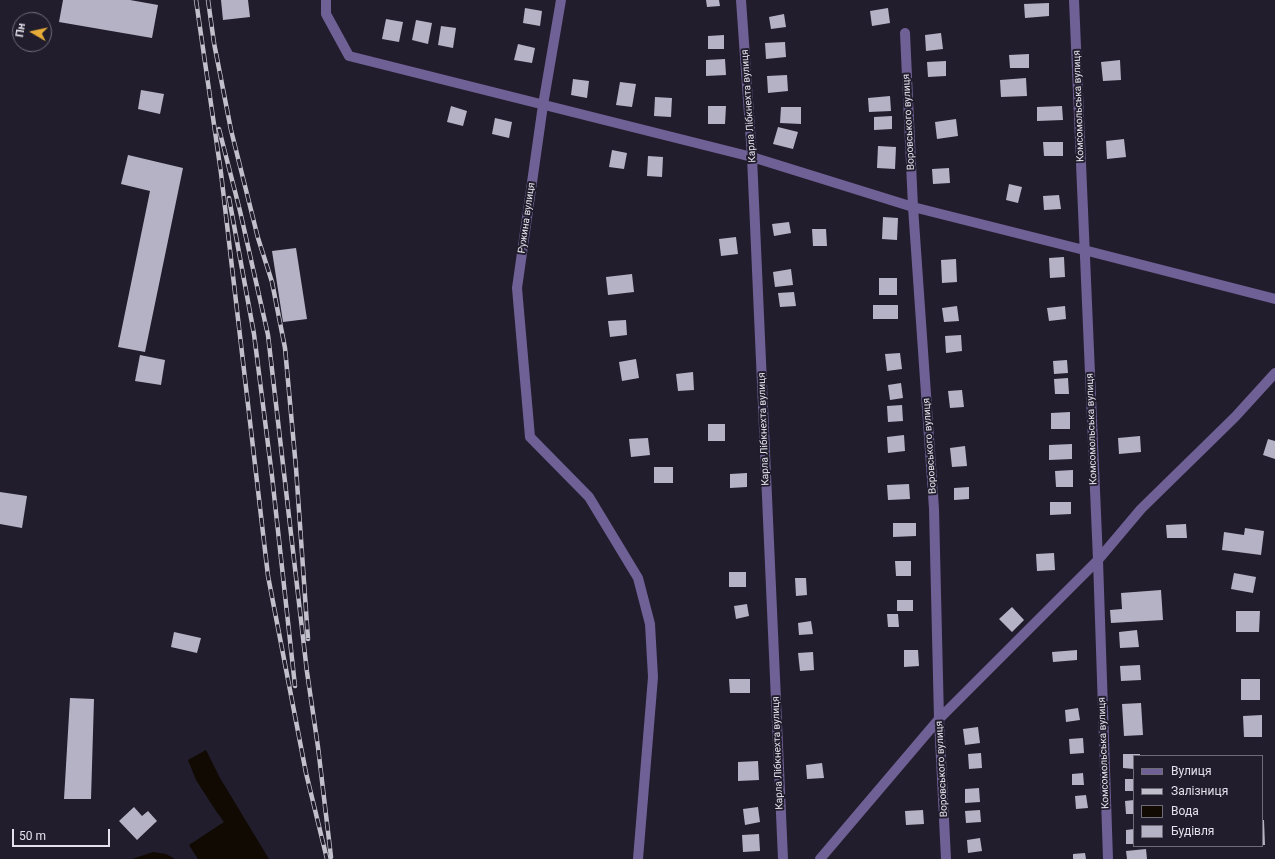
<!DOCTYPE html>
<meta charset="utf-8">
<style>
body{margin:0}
#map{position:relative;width:1275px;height:859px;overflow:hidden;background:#211d2c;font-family:Roboto,sans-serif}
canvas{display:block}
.legend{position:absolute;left:1133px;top:755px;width:130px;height:92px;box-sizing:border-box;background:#211d2c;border:1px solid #6f6b78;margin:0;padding:5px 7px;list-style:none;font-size:12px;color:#e3e1eb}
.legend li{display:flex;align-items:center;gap:8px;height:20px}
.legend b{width:20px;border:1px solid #6f6b78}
.north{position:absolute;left:12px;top:12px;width:40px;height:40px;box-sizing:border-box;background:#211d2c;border:1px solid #6f6b78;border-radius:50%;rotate:279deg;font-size:11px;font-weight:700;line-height:16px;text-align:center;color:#e3e1eb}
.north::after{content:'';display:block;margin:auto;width:14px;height:18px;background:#e7ac37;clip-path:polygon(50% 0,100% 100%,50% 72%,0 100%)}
.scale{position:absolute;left:12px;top:829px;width:98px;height:18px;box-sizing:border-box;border:2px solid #e3e1eb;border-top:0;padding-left:5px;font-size:12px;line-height:14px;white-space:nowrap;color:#e3e1eb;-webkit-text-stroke:3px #211d2c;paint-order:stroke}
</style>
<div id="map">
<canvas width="1275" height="859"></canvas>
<ul class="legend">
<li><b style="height:5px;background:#6f6095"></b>Вулиця</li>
<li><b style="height:5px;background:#c2c0cb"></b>Залізниця</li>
<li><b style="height:11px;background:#110a02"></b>Вода</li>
<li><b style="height:11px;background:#b6b2c6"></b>Будівля</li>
</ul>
<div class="north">Пн</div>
<div class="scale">50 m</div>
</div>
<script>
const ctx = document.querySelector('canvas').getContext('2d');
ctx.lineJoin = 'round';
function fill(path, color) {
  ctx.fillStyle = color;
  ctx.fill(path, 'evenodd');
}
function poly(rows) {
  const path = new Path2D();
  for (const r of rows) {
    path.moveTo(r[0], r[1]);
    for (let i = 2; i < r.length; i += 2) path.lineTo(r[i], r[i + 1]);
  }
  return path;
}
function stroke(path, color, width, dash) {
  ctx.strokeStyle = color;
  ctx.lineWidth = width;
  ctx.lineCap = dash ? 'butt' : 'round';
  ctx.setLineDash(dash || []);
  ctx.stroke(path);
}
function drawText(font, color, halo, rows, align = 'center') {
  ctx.font = font + ' Roboto,sans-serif';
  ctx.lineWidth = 4;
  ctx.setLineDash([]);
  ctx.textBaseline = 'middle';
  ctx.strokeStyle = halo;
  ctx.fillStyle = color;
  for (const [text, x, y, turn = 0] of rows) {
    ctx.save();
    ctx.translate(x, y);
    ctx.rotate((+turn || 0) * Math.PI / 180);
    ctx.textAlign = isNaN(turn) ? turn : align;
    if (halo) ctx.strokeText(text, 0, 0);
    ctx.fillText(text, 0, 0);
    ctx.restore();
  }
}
const water = poly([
 [206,750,220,778,269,859,198,859,189,845,224,822,216,811,196,780,188,760],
 [153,852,166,854,175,859,132,859]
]);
const building = poly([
 [63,0,130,0,158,5,152,38,59,22],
 [221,0,248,0,250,17,223,20],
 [706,0,719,0,720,6,707,7],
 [1049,3,1049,16,1025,18,1024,4],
 [525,8,542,11,540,26,523,23],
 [888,8,890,23,872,26,870,11],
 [784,14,786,27,771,29,769,17],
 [386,19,403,22,399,42,382,39],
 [416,20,432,23,428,44,412,40],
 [441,26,456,28,453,48,438,45],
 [941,33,943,49,926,51,925,35],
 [724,35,724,49,708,49,708,36],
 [785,42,786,57,766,59,765,43],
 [518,44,535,48,532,63,514,60],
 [1029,54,1029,68,1010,68,1009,55],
 [725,59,726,75,706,76,706,60],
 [1120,60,1121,80,1103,81,1101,62],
 [946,61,946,76,928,77,927,62],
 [787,75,788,91,768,93,767,76],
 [1026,78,1027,96,1001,97,1000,80],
 [573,79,589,81,587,98,571,95],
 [620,82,636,84,632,107,616,105],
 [141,90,164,94,160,114,138,109],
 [890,96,891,111,869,112,868,98],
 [655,97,672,98,671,117,654,116],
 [451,106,467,111,463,126,447,122],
 [708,106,726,106,725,124,708,124],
 [1062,106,1063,120,1037,121,1037,107],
 [781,107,801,107,801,124,780,123],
 [892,116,892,129,874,130,874,117],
 [495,118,512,122,509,138,492,134],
 [956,119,958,136,937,139,935,122],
 [778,127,798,132,793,149,773,144],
 [1124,139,1126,157,1107,159,1106,141],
 [1043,142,1063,142,1063,156,1044,156],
 [878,146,896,147,895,169,877,168],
 [612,150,627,153,624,169,609,167],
 [128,155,183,168,145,352,118,347,150,191,121,184],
 [648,156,663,157,662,177,647,176],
 [949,168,950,183,933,184,932,169],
 [1009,184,1022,187,1018,203,1006,200],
 [1059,195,1061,209,1044,210,1043,196],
 [883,217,898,218,897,240,882,239],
 [789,222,791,233,774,236,772,224],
 [812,229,826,229,827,246,813,246],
 [736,237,738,254,721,256,719,239],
 [296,248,307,319,283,322,272,251],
 [1064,257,1065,277,1050,278,1049,258],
 [956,259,957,282,942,283,941,260],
 [791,269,793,285,775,287,773,272],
 [632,274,634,292,608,295,606,277],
 [879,278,897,278,897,295,879,295],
 [794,292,796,306,780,307,778,293],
 [873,305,898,305,898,319,873,319],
 [957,306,959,321,944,322,942,308],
 [1065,306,1066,319,1049,321,1047,308],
 [626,320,627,335,610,337,608,321],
 [961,335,962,351,946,353,945,336],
 [900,353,902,369,887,371,885,354],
 [140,355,165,360,161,385,135,381],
 [636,359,639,378,622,381,619,362],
 [1067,360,1068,373,1054,374,1053,361],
 [693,372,694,390,678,391,676,374],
 [1068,378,1069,394,1055,394,1054,379],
 [901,383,903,398,890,400,888,385],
 [962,390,964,407,950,408,948,391],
 [902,405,903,421,888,422,887,406],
 [1070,412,1070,429,1051,429,1051,413],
 [708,424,725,424,725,441,708,441],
 [904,435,905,451,888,453,887,437],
 [1140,436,1141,452,1119,454,1118,438],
 [648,438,650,455,631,457,629,439],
 [1268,439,1275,441,1275,459,1263,455],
 [1072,444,1072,459,1049,460,1049,445],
 [965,446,967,466,952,467,950,448],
 [654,467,673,467,673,483,654,483],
 [1073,470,1073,487,1056,487,1055,471],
 [747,473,747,487,730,488,730,474],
 [909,484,910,499,888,500,887,485],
 [969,487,969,499,954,500,954,488],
 [0,492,27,496,22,528,0,524],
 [1050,502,1071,502,1071,514,1050,515],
 [893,523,916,523,916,536,893,537],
 [1186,524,1187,538,1167,538,1166,525],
 [1245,528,1264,531,1261,555,1222,550,1224,532,1244,535],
 [1054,553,1055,570,1037,571,1036,554],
 [895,561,911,561,911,576,896,576],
 [729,572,746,572,746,587,729,587],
 [1234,573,1256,577,1253,593,1231,589],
 [795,578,806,578,807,595,796,596],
 [1161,590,1163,620,1111,623,1110,610,1122,609,1121,593],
 [897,600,913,600,913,611,897,611],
 [747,604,749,616,736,619,734,606],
 [1012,607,1024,620,1012,632,999,619],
 [1236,611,1260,611,1259,632,1236,632],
 [887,614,898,614,899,627,888,627],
 [811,621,813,634,799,635,798,623],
 [1137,630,1139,647,1120,648,1119,632],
 [174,632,201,638,197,653,171,647],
 [904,650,918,650,919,666,904,667],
 [1077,650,1077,660,1053,662,1052,652],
 [813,652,814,670,800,671,798,653],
 [1140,665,1141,680,1121,681,1120,666],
 [729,679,750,679,750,693,730,693],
 [1241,679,1260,679,1260,700,1241,700],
 [70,698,94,699,91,799,64,799],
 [1141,703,1143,735,1124,736,1122,704],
 [1078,708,1080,720,1066,722,1065,710],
 [1262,715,1262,737,1244,737,1243,716],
 [978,727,980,743,965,745,963,729],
 [1083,738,1084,753,1070,754,1069,739],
 [981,753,982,768,969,769,968,754],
 [1123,754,1140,754,1140,756,1134,756,1134,769,1123,768],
 [758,761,759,780,738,781,738,762],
 [822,763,824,778,807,779,806,765],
 [1083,773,1084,785,1072,785,1072,774],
 [1125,779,1134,779,1134,791,1125,791],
 [979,788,980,802,965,803,965,789],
 [1086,795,1088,808,1076,809,1075,796],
 [1134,800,1134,814,1126,814,1125,801],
 [134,807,142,816,148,811,157,821,137,840,119,821],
 [758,807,760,822,745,825,743,809],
 [923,810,924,824,906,825,905,811],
 [980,810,981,822,966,823,965,811],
 [1262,820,1264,820,1265,845,1262,845],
 [1134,829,1134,844,1126,844,1126,830],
 [759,834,760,851,743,852,742,835],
 [980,838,982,851,968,853,967,840],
 [1146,849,1147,859,1127,859,1126,851],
 [1085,853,1086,859,1073,859,1073,854]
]);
const minor = poly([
 [326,0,326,14,349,56,752,157,913,207,1084,250,1275,299],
 [561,0,543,105,517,288,530,437,589,497,638,578,650,624,653,677,638,859],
 [741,0,752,157,783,859],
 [1074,0,1098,560,1108,859],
 [905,33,913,207,934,509,939,719,946,859],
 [820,859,939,719,1098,560,1141,509,1235,417,1275,373]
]);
const rail = poly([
 [196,0,221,173,268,576,306,773,327,859],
 [208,0,214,43,231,130,258,238,272,282,285,348,296,468,308,639],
 [219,129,240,211,268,335,307,672,318,747,331,857],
 [229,198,254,334,272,476,295,686]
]);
const streetNames = [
 ["Карла Лібкнехта вулиця",749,106,-94],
 ["Комсомольська вулиця",1079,106,-92],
 ["Воровського вулиця",909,122,-93],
 ["Ружина вулиця",527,218,-82],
 ["Карла Лібкнехта вулиця",764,429,-92],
 ["Комсомольська вулиця",1092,429,-92],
 ["Воровського вулиця",930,446,-94],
 ["Карла Лібкнехта вулиця",778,753,-92],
 ["Комсомольська вулиця",1104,753,-92],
 ["Воровського вулиця",942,769,-93]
];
fill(water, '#110a02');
fill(building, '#b6b2c6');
stroke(minor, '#6f6095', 10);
stroke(rail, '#c2c0cb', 4.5);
stroke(rail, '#211d2c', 3, [9]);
drawText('10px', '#e3e1eb', '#211d2c', streetNames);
</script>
